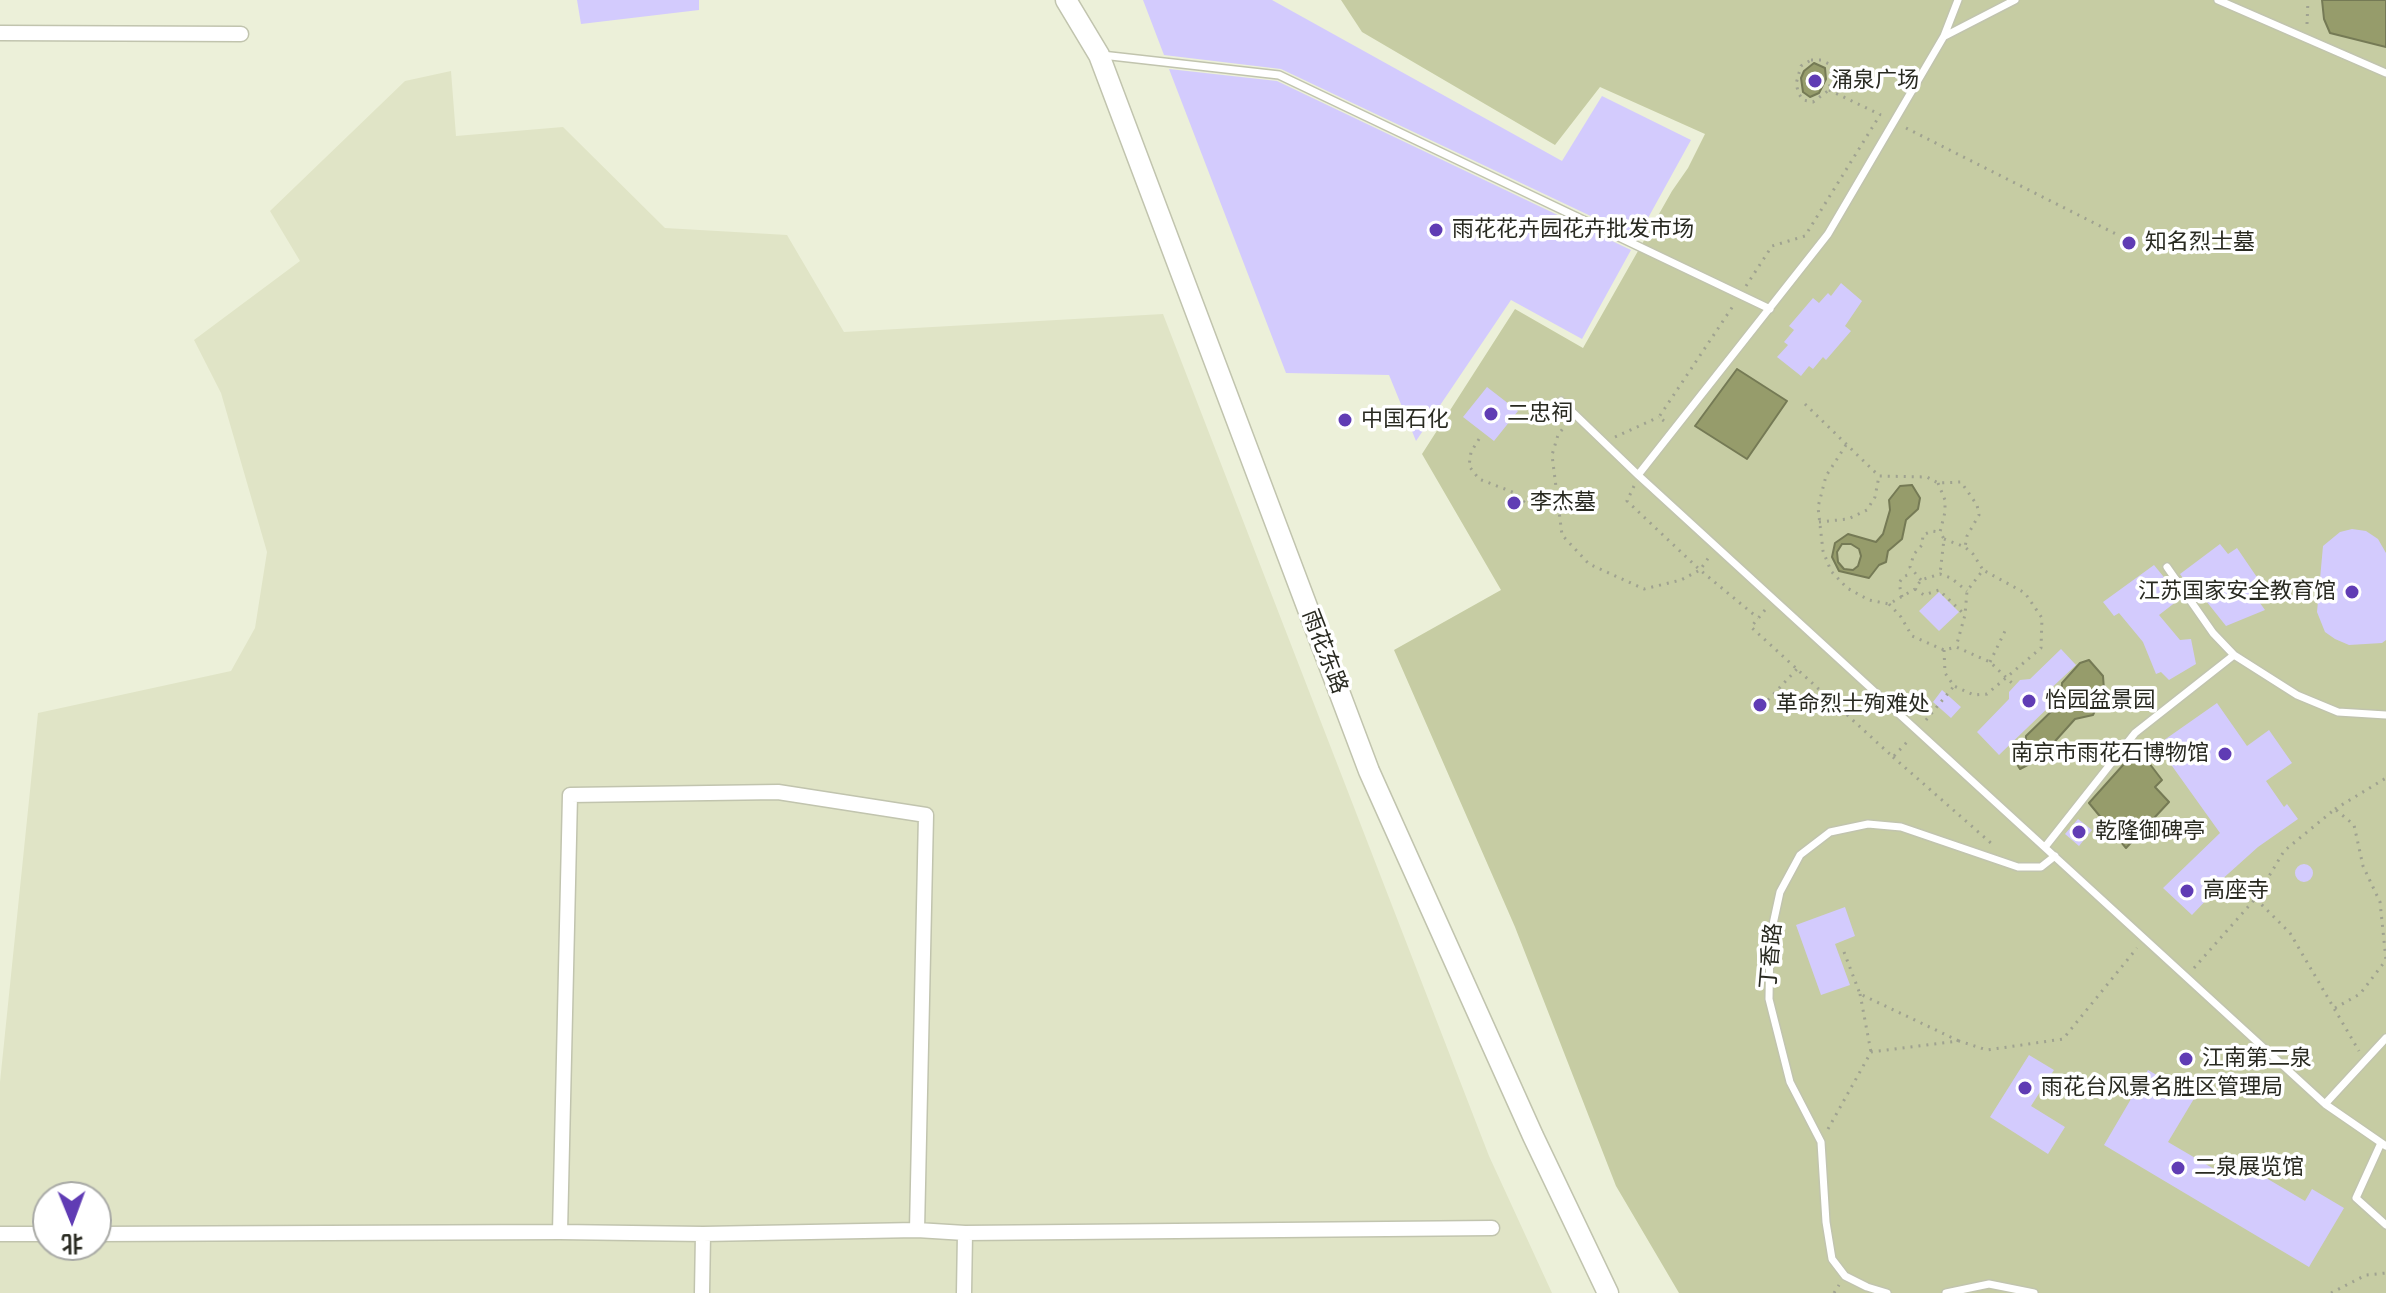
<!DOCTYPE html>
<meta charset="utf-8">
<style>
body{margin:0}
#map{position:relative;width:2386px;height:1293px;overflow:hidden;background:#ecf0d9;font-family:"DM Sans","Noto Sans SC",sans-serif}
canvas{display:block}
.north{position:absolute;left:32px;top:1181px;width:80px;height:80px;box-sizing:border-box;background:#fff;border:2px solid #a9aaa6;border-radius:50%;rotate:179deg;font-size:22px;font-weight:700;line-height:32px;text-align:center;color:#292a21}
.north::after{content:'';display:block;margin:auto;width:28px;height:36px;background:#603cb4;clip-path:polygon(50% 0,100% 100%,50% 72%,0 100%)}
</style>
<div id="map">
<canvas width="2386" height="1293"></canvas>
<div class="north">北</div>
</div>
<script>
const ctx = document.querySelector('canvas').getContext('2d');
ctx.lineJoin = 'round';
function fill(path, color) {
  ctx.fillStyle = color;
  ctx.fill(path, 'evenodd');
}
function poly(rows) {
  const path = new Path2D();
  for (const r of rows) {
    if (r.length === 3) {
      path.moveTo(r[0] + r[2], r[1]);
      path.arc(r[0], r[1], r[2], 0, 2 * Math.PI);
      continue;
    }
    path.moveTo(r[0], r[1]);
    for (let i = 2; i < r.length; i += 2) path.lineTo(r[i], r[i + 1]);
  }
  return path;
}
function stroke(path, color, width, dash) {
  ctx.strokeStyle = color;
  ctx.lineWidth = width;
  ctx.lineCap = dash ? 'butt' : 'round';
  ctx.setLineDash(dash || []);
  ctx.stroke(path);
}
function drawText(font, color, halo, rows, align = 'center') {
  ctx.font = font + ' "DM Sans","Noto Sans SC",sans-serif';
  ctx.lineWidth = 7;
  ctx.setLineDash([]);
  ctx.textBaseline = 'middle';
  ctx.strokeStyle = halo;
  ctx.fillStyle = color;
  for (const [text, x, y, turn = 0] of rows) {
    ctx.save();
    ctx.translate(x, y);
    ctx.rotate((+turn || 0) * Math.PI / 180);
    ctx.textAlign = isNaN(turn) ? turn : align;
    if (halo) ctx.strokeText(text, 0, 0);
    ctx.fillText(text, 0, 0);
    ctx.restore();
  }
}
const built = poly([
 [451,71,456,136,563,127,665,228,787,235,844,332,1163,314,1489,1156,1552,1293,0,1293,0,1082,38,713,231,671,255,628,267,552,221,393,194,340,300,261,270,211,405,81],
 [48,1197,96,1197,96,1245,48,1245]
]);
const green = poly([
 [1341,0,2386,0,2386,1293,1679,1293,1616,1186,1515,927,1394,650,1501,590,1422,454,1515,309,1583,348,1672,191,1688,168,1705,134,1600,87,1555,145,1362,32]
]);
const water = poly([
 [2322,0,2386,0,2386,47,2330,33,2324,19,2322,0],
 [1814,63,1825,68,1826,79,1819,93,1810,97,1803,92,1801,78,1804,71,1814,63],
 [1737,369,1787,401,1747,459,1695,426,1737,369],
 [1912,485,1920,498,1918,509,1906,520,1902,539,1888,551,1886,562,1879,565,1869,578,1839,571,1832,557,1835,543,1848,534,1876,542,1883,534,1890,510,1889,500,1900,486,1912,485],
 [1842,544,1851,544,1859,549,1861,556,1858,566,1853,570,1844,569,1838,562,1837,552,1842,544],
 [2089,660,2103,676,2104,690,2093,715,2075,719,2039,759,2020,769,2017,764,2026,754,2026,736,2061,702,2062,683,2080,663,2089,660],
 [2132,755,2137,757,2143,755,2162,780,2155,787,2169,802,2126,848,2089,803,2132,755]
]);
const building = poly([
 [577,0,699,0,699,10,581,24],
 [1143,0,1272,0,1562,161,1602,96,1691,140,1637,238,1281,69,1164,55],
 [1169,69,1277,81,1631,250,1582,339,1511,300,1416,441,1389,375,1286,373],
 [1841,283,1862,301,1845,326,1851,331,1826,360,1823,357,1813,369,1809,366,1801,376,1777,357,1788,345,1784,342,1794,330,1789,326,1813,298,1819,303,1828,293,1831,296],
 [1487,387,1518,411,1494,441,1463,417],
 [2352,529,2366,531,2378,539,2386,553,2386,640,2382,643,2349,645,2335,639,2325,632,2317,612,2323,546,2340,532],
 [2220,544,2228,554,2237,548,2265,589,2255,596,2265,610,2226,626,2195,587,2191,590,2180,574],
 [2154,565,2181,598,2159,615,2180,640,2191,639,2196,664,2169,680,2161,672,2156,674,2143,642,2119,613,2114,616,2103,602],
 [1939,592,1959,612,1939,631,1919,611],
 [2061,649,2076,665,2045,694,2053,703,1999,755,1977,732,2009,699,2009,692,2020,680,2030,679],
 [1942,690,1961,707,1951,718,1933,702],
 [2217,703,2247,746,2269,730,2292,763,2266,781,2284,807,2287,804,2298,819,2258,847,2209,891,2212,894,2192,915,2163,888,2220,833,2157,745],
 [2078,819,2092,830,2079,846,2065,834],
 [2304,873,9],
 [1845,907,1855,936,1835,944,1850,985,1821,995,1796,925],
 [2029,1055,2054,1070,2031,1106,2065,1127,2048,1154,1990,1117],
 [2148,1070,2195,1097,2168,1142,2226,1176,2233,1164,2253,1176,2256,1172,2305,1201,2312,1189,2344,1208,2309,1267,2104,1145]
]);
const path = poly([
 [2307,24,2308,0],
 [1811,60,1821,60,1829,64,1832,73,1829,90,1813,102,1803,100,1799,94,1796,84,1801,66,1811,60],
 [1829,90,1881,115],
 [1906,128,2116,234],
 [1746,286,1772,246,1805,236,1880,115],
 [1805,404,1879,476,1927,477,1938,483,1961,482,1977,505,1979,515,1967,536,1965,547],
 [1664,421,1659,417,1733,306],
 [1567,423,1558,435,1552,455,1562,535,1589,564,1644,589,1681,580,1700,570,1709,557],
 [1615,437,1659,417],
 [1479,439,1471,452,1469,466,1479,479,1515,493,1533,511,1558,505],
 [1846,445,1826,476,1818,507,1823,551,1831,571,1847,588,1869,600,1889,604,1915,589,1921,580,1940,574,1951,578,1967,591],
 [1938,483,1945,500,1945,512,1940,532,1944,539,1940,574],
 [1634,486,1627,501,1700,570,1758,618],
 [1819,522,1848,519,1867,510,1875,497,1879,476],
 [1944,539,1965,547,1973,554,1983,570,1967,591,1965,615,1956,647],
 [1921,580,1910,567,1914,554,1922,545,1923,535,1932,531,1940,532],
 [1915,589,1924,595,1939,590,1965,615],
 [1902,597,1899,583,1903,577,1912,573],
 [1889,604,1901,617,1912,636,1944,650,1956,647,1990,662,2015,686],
 [1765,610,1751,627,1893,757,1908,741],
 [1944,650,1945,673,1954,686,1974,695,1987,694,2041,648,2042,618,2025,593,1983,570],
 [1990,662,2005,631],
 [1768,700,1797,669],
 [1926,720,1954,686],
 [1893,757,1992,844],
 [2335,809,2386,778],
 [2256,899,2290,933,2359,1051],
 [1844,952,1860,994,1959,1041],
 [2194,968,2256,898,2284,851,2335,809,2354,825,2363,866,2380,902,2386,960],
 [1860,994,1871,1052],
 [2335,1008,2360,994,2386,960],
 [1828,1129,1871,1052,1959,1041,1987,1050,2063,1039,2137,948],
 [1834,1293,1839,1285],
 [2331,1293,2366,1275,2386,1273]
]);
const lane = poly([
 [1958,0,1944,36,1828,234,1638,475,2325,1104,2386,1146],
 [2218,0,2386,73],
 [1945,36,2015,0],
 [1102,55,1279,75,1770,309],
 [1561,401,1638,475],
 [2167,567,2213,633,2234,655,2297,695,2338,712,2386,715],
 [2045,847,2135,733,2234,655],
 [2325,1104,2386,1038],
 [2381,1143,2356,1198,2386,1225],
 [1887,1293,1867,1287,1845,1276,1832,1259,1826,1222,1821,1142,1790,1082,1769,999,1770,938,1780,892,1800,855,1830,832,1868,824,1901,827,2018,867,2041,867,2055,856],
 [1946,1293,1989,1284,2034,1293]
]);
const street = poly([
 [0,33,241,34],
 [560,1232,570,795,778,792,926,815,917,1230],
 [0,1234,48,1234],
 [96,1234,560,1232,703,1234,917,1230,965,1233,1492,1228],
 [702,1293,703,1234],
 [964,1293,965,1233]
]);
const secondary = poly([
 [1066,0,1099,55,1369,771,1533,1136,1608,1293]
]);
const markers = [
 [1815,81,8,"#603cb4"],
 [1436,230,8,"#603cb4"],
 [2129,243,8,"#603cb4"],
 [1491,414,8,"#603cb4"],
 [1345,420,8,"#603cb4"],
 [1514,503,8,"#603cb4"],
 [2352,592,8,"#603cb4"],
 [2029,701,8,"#603cb4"],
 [1760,705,8,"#603cb4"],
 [2225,754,8,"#603cb4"],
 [2079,832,8,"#603cb4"],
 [2187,891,8,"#603cb4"],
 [2186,1059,8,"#603cb4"],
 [2025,1088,8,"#603cb4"],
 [2178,1168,8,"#603cb4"]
];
const poiNames = [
 ["涌泉广场",1831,81],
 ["雨花花卉园花卉批发市场",1452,230],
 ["知名烈士墓",2145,243],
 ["二忠祠",1507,414],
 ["中国石化",1361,420],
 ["李杰墓",1530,503],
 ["江苏国家安全教育馆",2336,592,"right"],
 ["怡园盆景园",2045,701],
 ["革命烈士殉难处",1776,705],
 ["南京市雨花石博物馆",2209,754,"right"],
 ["乾隆御碑亭",2095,832],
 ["高座寺",2203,891],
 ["江南第二泉",2202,1059],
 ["雨花台风景名胜区管理局",2041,1088],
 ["二泉展览馆",2194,1168]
];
const streetNames = [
 ["雨花东路",1324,652,69],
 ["丁香路",1772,956,-85]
];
fill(built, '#e0e4c6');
fill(green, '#c6cca3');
fill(water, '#969c6b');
stroke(water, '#757a55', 2);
fill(building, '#d3cbfd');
stroke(lane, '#c1c4ae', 10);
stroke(street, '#c1c4ae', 17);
stroke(secondary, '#c1c4ae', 23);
stroke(path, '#9fa290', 3, [2, 6]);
stroke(lane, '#fff', 7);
stroke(street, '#fff', 14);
stroke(secondary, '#fff', 20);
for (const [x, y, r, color] of markers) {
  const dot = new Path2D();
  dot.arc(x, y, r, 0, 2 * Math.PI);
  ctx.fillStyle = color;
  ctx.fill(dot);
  stroke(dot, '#fff', 3);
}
drawText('22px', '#292a21', '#fff', poiNames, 'left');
drawText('22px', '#292a21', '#fff', streetNames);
</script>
